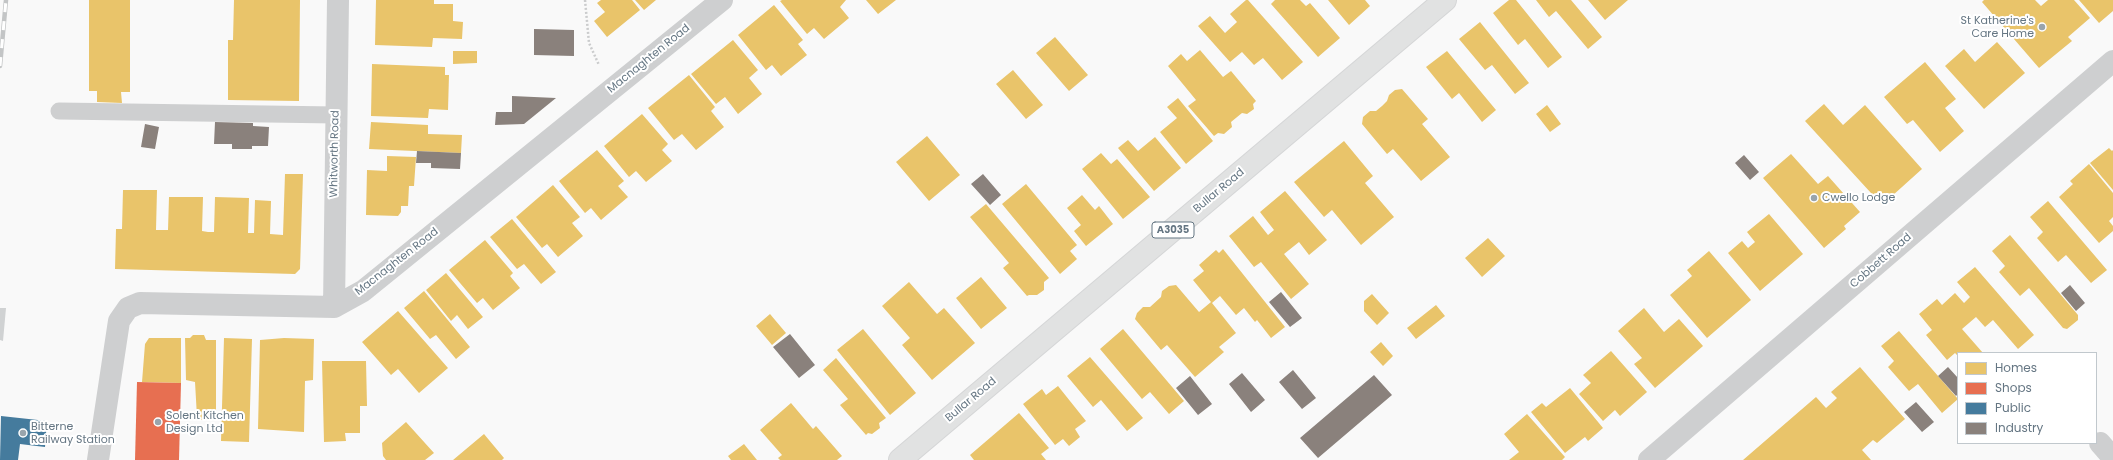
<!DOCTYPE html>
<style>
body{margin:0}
#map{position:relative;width:2113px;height:460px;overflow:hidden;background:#f9f9f9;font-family:Poppins,sans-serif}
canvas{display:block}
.legend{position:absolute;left:1957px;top:352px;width:140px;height:92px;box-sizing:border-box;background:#fff;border:1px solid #c1c8cd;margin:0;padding:5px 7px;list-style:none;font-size:12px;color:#657683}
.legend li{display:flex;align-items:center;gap:8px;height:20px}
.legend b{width:20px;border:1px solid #c1c8cd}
</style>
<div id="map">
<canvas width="2113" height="460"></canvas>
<ul class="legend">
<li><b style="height:11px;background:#e9c46a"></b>Homes</li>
<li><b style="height:11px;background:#e76f51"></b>Shops</li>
<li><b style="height:11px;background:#457b9d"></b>Public</li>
<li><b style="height:11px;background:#8a817c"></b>Industry</li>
</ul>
</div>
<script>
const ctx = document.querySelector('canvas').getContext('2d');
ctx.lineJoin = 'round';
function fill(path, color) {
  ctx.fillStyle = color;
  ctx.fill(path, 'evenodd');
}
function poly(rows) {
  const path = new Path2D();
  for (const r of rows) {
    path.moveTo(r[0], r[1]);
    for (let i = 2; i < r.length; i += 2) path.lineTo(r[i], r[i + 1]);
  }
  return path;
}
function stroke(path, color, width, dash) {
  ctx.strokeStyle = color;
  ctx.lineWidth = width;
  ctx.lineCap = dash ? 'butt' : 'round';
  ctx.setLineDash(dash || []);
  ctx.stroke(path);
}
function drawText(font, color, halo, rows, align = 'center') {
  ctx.font = font + ' Poppins,sans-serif';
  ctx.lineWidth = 4;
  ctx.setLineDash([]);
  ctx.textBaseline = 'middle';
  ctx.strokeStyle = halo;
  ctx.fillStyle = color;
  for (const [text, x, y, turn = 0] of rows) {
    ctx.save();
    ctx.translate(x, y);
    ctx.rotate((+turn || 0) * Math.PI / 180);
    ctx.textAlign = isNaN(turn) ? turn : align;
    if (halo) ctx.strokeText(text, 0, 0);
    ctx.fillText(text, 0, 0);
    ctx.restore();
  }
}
const homes = poly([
 [89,0,130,0,130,92,121,92,122,103,97,102,97,91,89,91],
 [234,0,300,0,299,101,228,100,228,40,233,40],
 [376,0,434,0,434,4,453,4,453,21,463,22,462,39,433,38,432,47,375,45],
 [601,0,632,0,640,10,607,37,594,21,605,12,597,3],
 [635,0,656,0,644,10],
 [782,0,846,0,840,7,849,18,824,39,814,28,807,34,780,1],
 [866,0,896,0,878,14],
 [1246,0,1248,0,1303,62,1282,80,1263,58,1254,65,1242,52,1230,62,1198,26,1210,16,1225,33,1237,22,1230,14],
 [1275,0,1300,0,1306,6,1310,3,1340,38,1318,57,1271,4],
 [1328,0,1365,0,1370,6,1349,25],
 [1509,0,1516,0,1562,57,1548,68,1525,39,1518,45,1493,13],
 [1536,0,1571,0,1602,37,1588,49,1556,11,1549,17],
 [1588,0,1628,0,1605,20],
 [1984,0,2035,0,2041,6,2048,0,2074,0,2090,18,2068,37,2072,41,2039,68,1982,2],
 [2079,0,2113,0,2113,11,2099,23],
 [774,5,803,40,798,44,807,55,781,76,772,65,766,70,738,35],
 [1480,22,1529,83,1515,94,1492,65,1485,70,1459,39],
 [1055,37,1088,75,1069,91,1036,53],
 [733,40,758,70,749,78,762,94,738,114,725,97,716,104,691,74],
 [1997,42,2025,73,1984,109,1945,66,1964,49,1975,62],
 [1200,50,1223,77,1231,71,1256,101,1253,104,1254,109,1247,114,1242,113,1231,122,1232,127,1224,134,1218,133,1214,136,1188,106,1196,100,1168,66,1181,54,1187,61],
 [453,51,477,51,477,63,453,64],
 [1447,51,1496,110,1482,122,1459,93,1452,99,1426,67],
 [1925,62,1956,99,1945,108,1964,131,1940,152,1913,120,1907,124,1884,97],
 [372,64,445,67,445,75,449,75,448,110,429,109,428,118,371,116],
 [1013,70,1043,105,1026,119,996,84],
 [689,75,715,107,711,111,724,127,696,150,682,134,674,140,648,108],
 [1402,89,1428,119,1422,124,1450,157,1421,181,1393,149,1387,154,1362,124,1363,117,1370,111,1376,111,1382,106,1387,101,1389,95,1395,90],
 [1178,98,1213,141,1186,164,1160,132,1177,118,1167,107],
 [1824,104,1843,125,1865,105,1922,169,1882,205,1805,121],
 [1547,105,1561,124,1550,132,1536,114],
 [642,114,668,144,662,150,672,161,646,182,636,171,629,177,604,146],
 [371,122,428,125,428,134,462,135,461,153,369,149],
 [927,136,960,175,929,201,896,162],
 [1155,137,1181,168,1154,191,1118,148,1128,140,1138,151],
 [1344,141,1373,176,1365,183,1394,217,1361,245,1332,210,1324,217,1294,182],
 [2109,148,2112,151,2113,150,2113,190,2090,163],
 [597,150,624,181,618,186,628,197,601,220,591,208,585,213,559,181],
 [1101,153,1111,164,1117,159,1150,197,1123,219,1082,169],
 [1791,154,1818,184,1828,176,1860,212,1844,226,1846,229,1824,248,1763,178],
 [387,156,416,157,414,186,409,186,408,206,401,206,401,212,398,216,366,215,367,170,387,171],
 [2089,164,2113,193,2113,217,2109,221,2113,226,2113,231,2099,243,2059,197,2073,184,2070,181],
 [285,174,303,174,300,269,295,274,115,269,116,229,122,229,123,190,157,190,156,230,168,230,169,197,203,197,202,231,208,232,214,232,215,197,249,198,248,233,254,233,255,200,271,201,270,234,283,235],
 [1026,184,1077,245,1070,251,1077,259,1060,274,1002,204],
 [553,185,580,217,572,223,583,236,558,257,547,244,542,248,516,217],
 [1285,191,1327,240,1309,255,1299,242,1284,254,1309,284,1291,299,1261,262,1254,267,1229,236,1253,216,1268,235,1274,230,1260,212],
 [1082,195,1095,210,1099,206,1113,224,1086,246,1074,231,1081,225,1067,208],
 [2048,201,2107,270,2091,283,2066,255,2058,262,2037,238,2043,232,2030,217],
 [986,204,1049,278,1044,282,1044,290,1037,295,1029,295,1027,296,1003,268,1009,263,970,217],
 [1769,214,1803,254,1760,291,1728,253,1742,241,1748,248,1755,242,1747,232],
 [512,219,556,272,541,284,524,264,517,269,490,237],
 [2010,235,2078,315,2078,320,2067,329,2063,328,2029,288,2020,296,1999,272,2005,266,1992,251],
 [1488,238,1505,256,1482,277,1465,258],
 [485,240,513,273,510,276,520,288,493,310,483,298,477,303,449,270],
 [1223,249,1285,327,1271,338,1257,320,1255,322,1244,308,1236,315,1220,296,1212,303,1236,333,1219,347,1224,352,1195,377,1167,345,1161,350,1135,319,1137,313,1143,307,1150,307,1161,297,1162,291,1169,286,1176,285,1199,312,1211,302,1193,280,1204,271,1199,265,1216,250,1219,253],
 [1709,251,1751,300,1707,338,1670,295,1692,276,1687,270],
 [1975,267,2034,335,2018,349,1993,320,1985,327,1976,317,1962,329,1983,353,1958,353,1958,356,1955,353,1947,360,1926,335,1932,330,1919,314,1937,299,1942,305,1955,293,1964,303,1970,297,1957,282],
 [446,273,483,317,468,329,457,315,451,321,426,290],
 [981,277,1007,308,981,329,956,298],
 [909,282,937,314,944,308,975,343,932,380,902,345,910,338,882,306],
 [424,291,470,347,456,359,436,335,430,339,404,308],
 [1372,294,1389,313,1377,325,1364,311,1364,301],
 [1436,305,1445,316,1416,339,1407,328],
 [1644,308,1664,332,1679,319,1703,346,1655,388,1634,364,1642,358,1618,331],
 [398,311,448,368,419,393,398,369,391,375,362,342],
 [770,314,786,333,772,345,756,326],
 [863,329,916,393,890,415,837,350],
 [1123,329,1184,401,1169,414,1150,392,1142,399,1100,349],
 [1899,331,1958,399,1942,413,1918,384,1909,391,1888,367,1894,361,1881,346],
 [193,335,204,335,206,340,216,340,216,420,201,420,197,417,195,382,186,380,185,338,190,338],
 [149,338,181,338,181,383,142,382,145,344],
 [224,338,252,339,249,442,221,441],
 [284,338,314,339,313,380,305,381,304,432,258,429,260,340],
 [1381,342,1393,356,1383,366,1370,352],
 [1611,351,1647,392,1620,416,1615,410,1603,421,1579,394,1591,383,1583,375],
 [1090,357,1143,418,1127,431,1101,400,1093,407,1067,376],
 [836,358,886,418,879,423,880,428,872,434,868,433,866,435,840,405,848,399,823,370],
 [322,361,366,361,367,406,360,406,360,433,345,433,346,441,324,442],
 [1860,367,1905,419,1877,443,1873,440,1862,450,1871,460,1743,460,1816,397,1826,408,1837,398,1831,392],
 [1058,386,1086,421,1075,429,1080,437,1069,446,1063,439,1055,445,1023,404,1042,389,1046,395],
 [1570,388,1603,428,1588,441,1585,437,1565,453,1531,412,1542,403,1546,407],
 [791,403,813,429,816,426,842,456,837,460,780,460,778,458,782,455,760,430],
 [1019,413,1049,448,1041,454,1046,460,974,460,970,455],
 [1527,414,1565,457,1562,460,1509,460,1519,452,1504,434],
 [406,422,434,453,425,460,386,460,383,456,382,443],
 [484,434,504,458,502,460,453,460],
 [744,444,757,460,731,460,728,456]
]);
const shops = poly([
 [137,382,181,383,179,460,135,460]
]);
const public = poly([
 [1,416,47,421,45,447,20,444,18,460,0,460]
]);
const industry = poly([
 [534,29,574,30,574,56,534,55],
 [512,96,556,98,524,124,495,125,496,112,512,112],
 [215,122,253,123,253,126,269,127,268,146,252,146,252,149,232,149,232,144,214,144],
 [145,124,159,127,155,149,141,147],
 [417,151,461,153,460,169,431,168,431,163,416,163],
 [1744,155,1759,172,1750,180,1735,163],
 [983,174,1001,195,990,205,971,184],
 [2070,285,2085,303,2076,311,2061,293],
 [1281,292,1302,318,1290,327,1269,302],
 [790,334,815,365,799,378,773,347],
 [1948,367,1958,378,1958,394,1956,396,1938,376],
 [1293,370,1316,398,1302,409,1279,382],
 [1242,373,1265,400,1251,412,1229,384],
 [1374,375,1392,395,1318,458,1300,438],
 [1190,376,1212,404,1198,415,1176,388],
 [1916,402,1934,422,1922,432,1904,412]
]);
const building = poly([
 [0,308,6,308,3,341,0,340]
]);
const path = poly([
 [585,0,589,43,599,65]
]);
const lane = poly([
 [59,111,336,115]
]);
const street = poly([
 [334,307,338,0],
 [2100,443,2113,458],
 [98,460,119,321,128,308,140,303,334,307,363,291,722,0],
 [1649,460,2113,61]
]);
const primary = poly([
 [900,460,1445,0]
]);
const rail = poly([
 [0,66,6,0]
]);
const markers = [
 [2042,27,4,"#99a4ac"],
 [1814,198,4,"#99a4ac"],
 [158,422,4,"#99a4ac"],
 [23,433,4,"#99a4ac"]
];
const shields = [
 [1173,230,42]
];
const shieldNames = [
 ["A3035",1173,230]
];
const poiNames = [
 ["St Katherine's",2034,21,"right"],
 ["Care Home",2034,34,"right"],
 ["Cwello Lodge",1822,198],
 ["Solent Kitchen",166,416],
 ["Design Ltd",166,429],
 ["Bitterne",31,427],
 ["Railway Station",31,440]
];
const streetNames = [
 ["Macnaghten Road",649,59,-39],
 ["Whitworth Road",335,154,-89],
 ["Bullar Road",1219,191,-40],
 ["Cobbett Road",1881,261,-41],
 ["Macnaghten Road",397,262,-38],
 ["Bullar Road",971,400,-40]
];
fill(homes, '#e9c46a');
fill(shops, '#e76f51');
fill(public, '#457b9d');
fill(industry, '#8a817c');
fill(building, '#d0d2d3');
stroke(primary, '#d5d6d7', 24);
stroke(path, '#cbcccd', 2.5, [2, 2]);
stroke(lane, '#cecfd0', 17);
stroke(street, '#cecfd0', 22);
stroke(primary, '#e1e2e2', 22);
stroke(rail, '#c3c5c6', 4.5);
stroke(rail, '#fff', 3, [9]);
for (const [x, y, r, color] of markers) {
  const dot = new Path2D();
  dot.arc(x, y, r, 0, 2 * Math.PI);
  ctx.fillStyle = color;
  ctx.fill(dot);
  stroke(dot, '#fff', 1.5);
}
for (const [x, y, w] of shields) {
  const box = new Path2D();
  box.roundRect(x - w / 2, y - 8, w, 16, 3);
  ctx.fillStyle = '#fff';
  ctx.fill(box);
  stroke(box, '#657683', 1);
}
drawText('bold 10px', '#657683', null, shieldNames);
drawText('11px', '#657683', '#fff', poiNames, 'left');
drawText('11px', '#657683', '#fff', streetNames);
</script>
